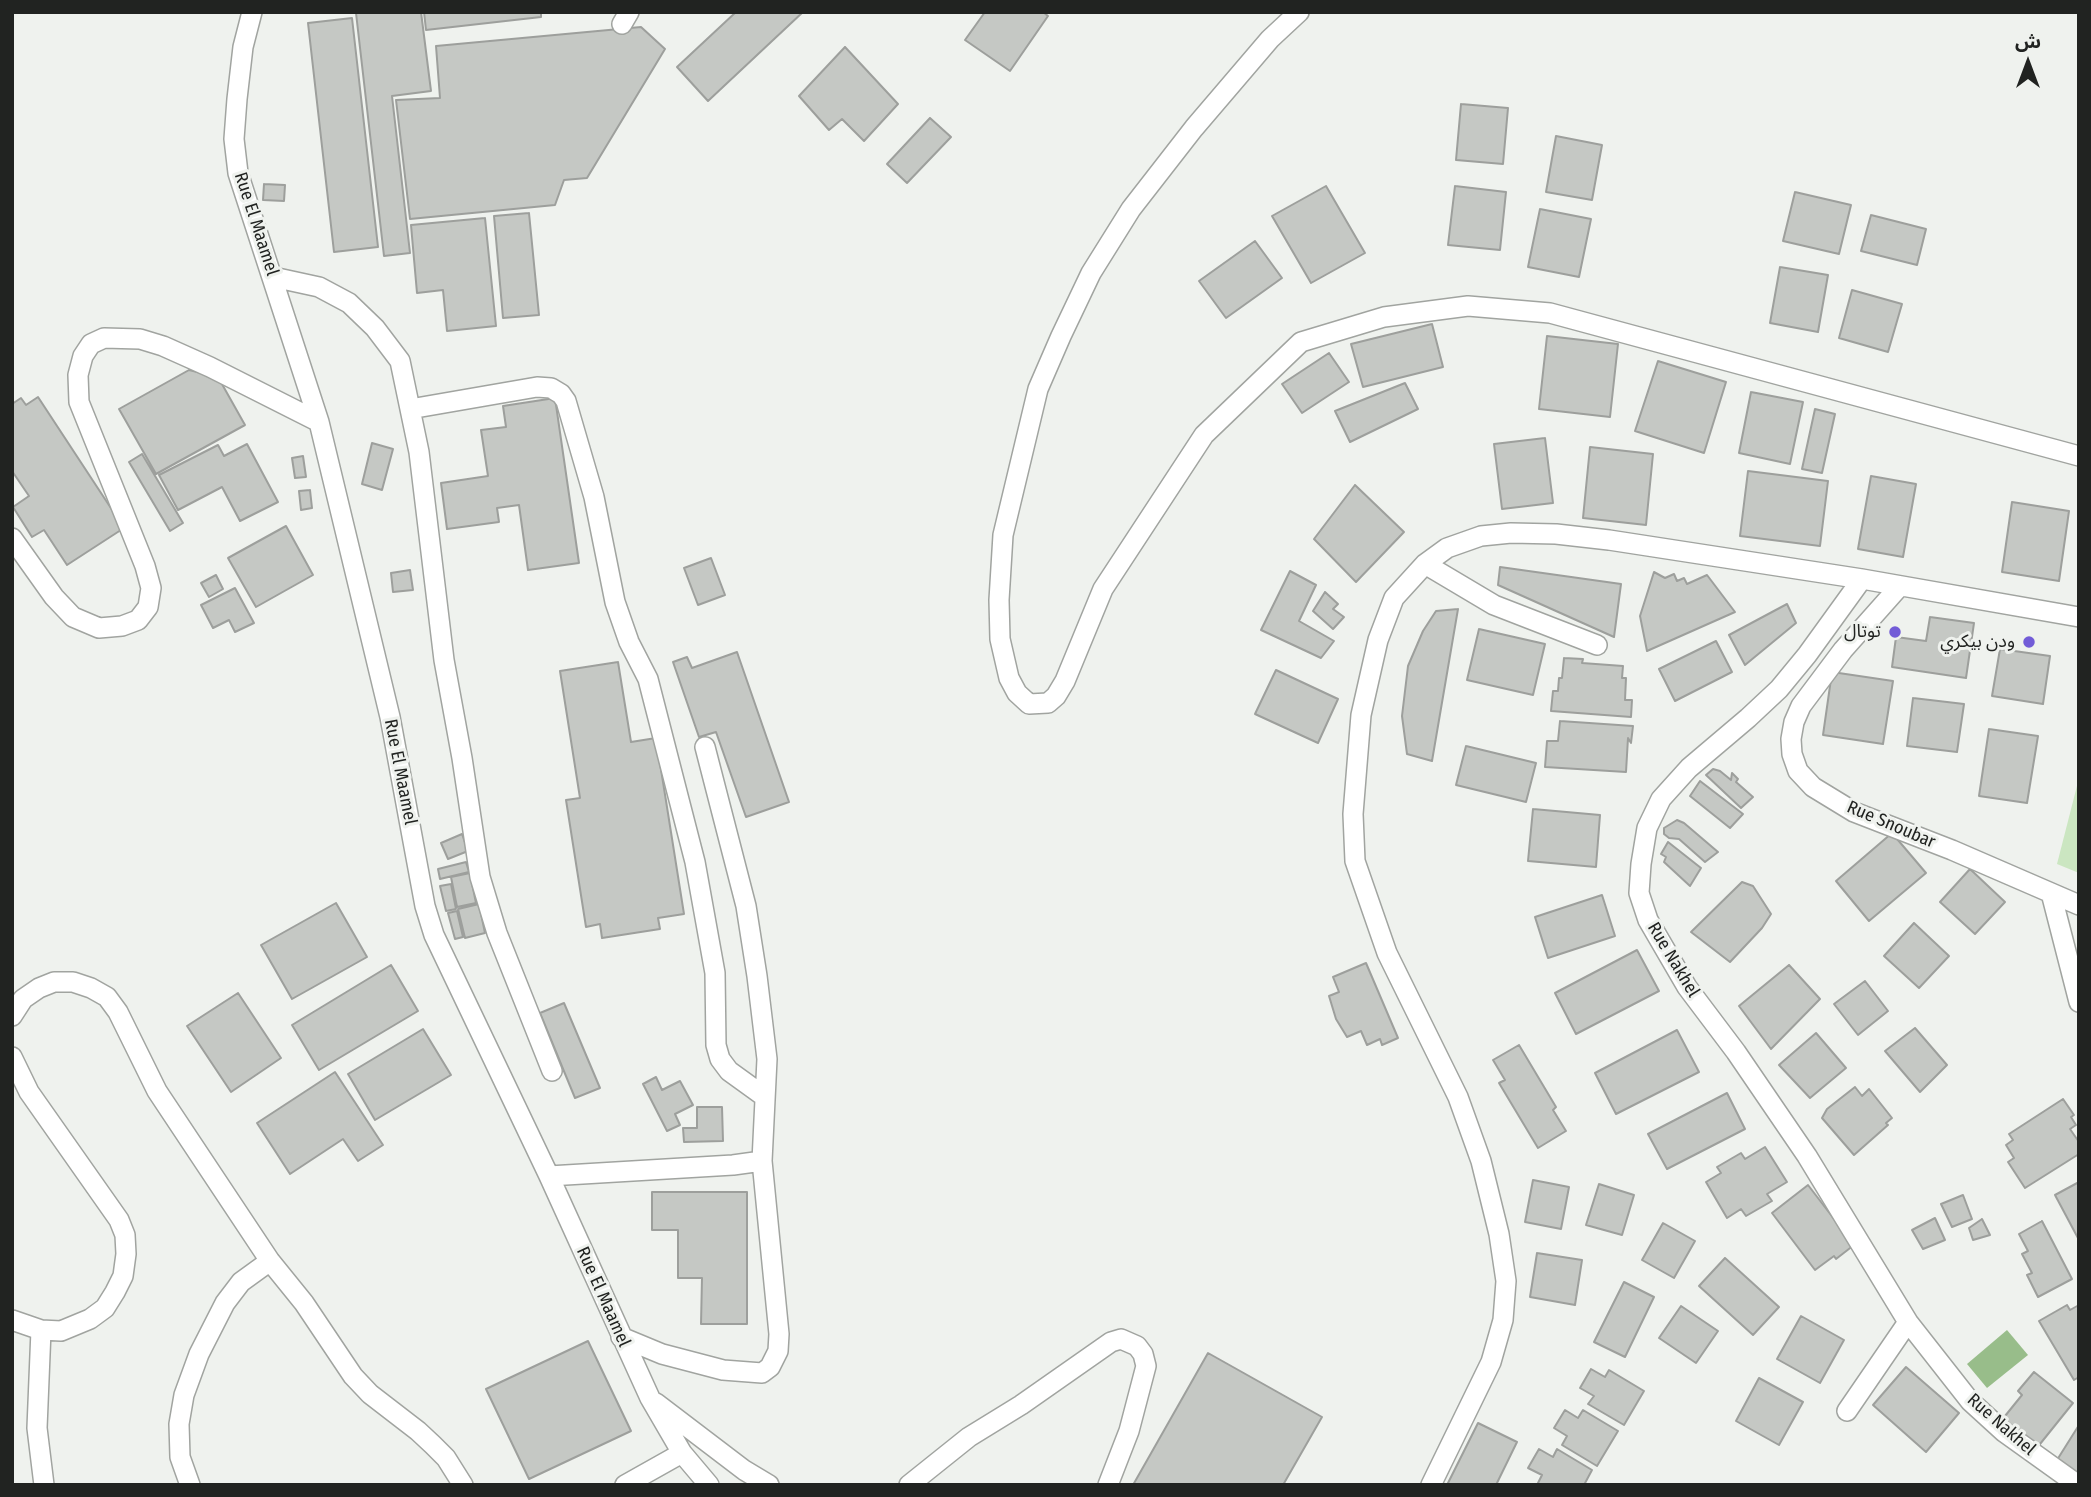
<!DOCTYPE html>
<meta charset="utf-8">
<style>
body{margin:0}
#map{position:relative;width:2091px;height:1497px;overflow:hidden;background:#eff2ee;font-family:"Fira Sans Condensed","Noto Sans Arabic",sans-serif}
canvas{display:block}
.frame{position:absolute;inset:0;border:14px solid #212321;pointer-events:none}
.north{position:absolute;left:1993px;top:28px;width:70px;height:70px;-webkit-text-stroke:5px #eff2ee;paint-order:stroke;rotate:0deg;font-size:19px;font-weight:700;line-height:28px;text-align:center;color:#212321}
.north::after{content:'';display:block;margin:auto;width:24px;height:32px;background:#212321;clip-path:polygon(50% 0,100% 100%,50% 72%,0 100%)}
</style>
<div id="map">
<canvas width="2091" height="1497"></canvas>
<div class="frame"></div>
<div class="north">ش</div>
</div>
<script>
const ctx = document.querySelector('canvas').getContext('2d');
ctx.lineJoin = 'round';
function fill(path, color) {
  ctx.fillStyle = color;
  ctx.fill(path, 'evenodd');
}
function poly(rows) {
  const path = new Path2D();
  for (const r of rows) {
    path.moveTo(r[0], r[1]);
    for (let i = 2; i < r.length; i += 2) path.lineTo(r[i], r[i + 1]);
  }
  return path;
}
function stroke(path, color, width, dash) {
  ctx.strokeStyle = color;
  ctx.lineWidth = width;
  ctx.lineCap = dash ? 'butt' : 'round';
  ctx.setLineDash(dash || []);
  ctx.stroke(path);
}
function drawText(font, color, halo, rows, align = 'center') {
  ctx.font = font + ' "Fira Sans Condensed","Noto Sans Arabic",sans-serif';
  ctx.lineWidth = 6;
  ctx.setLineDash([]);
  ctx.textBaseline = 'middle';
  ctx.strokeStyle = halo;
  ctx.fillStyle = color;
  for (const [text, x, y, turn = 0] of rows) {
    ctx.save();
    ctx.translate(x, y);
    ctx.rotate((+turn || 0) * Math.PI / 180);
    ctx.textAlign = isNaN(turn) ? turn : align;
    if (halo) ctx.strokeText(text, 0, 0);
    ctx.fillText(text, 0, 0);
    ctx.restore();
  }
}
const green = poly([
 [2079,778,2079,873,2057,864]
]);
const water = poly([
 [2007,1330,2028,1355,1987,1388,1967,1364]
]);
const building = poly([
 [421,12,431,91,392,96,410,253,384,256,356,13,421,12],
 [424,12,541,12,541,17,426,30,424,12],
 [736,12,803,12,708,101,677,67,736,12],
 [985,12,1043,12,1048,16,1010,71,965,40,985,12],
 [352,18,378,247,334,252,308,23,352,18],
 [641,27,665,49,587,178,564,180,555,205,410,219,396,100,440,98,436,46,641,27],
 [845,47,898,104,864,141,842,119,829,130,799,96,845,47],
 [1461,104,1508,108,1503,164,1456,160,1461,104],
 [930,118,951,137,907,183,887,164,930,118],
 [1556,136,1602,145,1592,200,1546,192,1556,136],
 [264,184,285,185,284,201,263,200,264,184],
 [1326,186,1365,253,1311,283,1272,216,1326,186],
 [1455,186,1506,192,1500,250,1448,245,1455,186],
 [1795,192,1851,205,1839,254,1783,241,1795,192],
 [1540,209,1591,219,1579,277,1528,267,1540,209],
 [529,213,539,315,503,318,494,216,529,213],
 [1871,215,1926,229,1917,265,1861,251,1871,215],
 [485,218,496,326,447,331,443,290,417,293,411,225,485,218],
 [1255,241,1282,278,1226,318,1199,281,1255,241],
 [1780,267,1828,275,1818,332,1770,323,1780,267],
 [1852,290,1902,304,1888,352,1839,338,1852,290],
 [1432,324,1443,367,1363,387,1351,344,1432,324],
 [1547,336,1618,344,1610,417,1539,409,1547,336],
 [1329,353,1349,382,1302,413,1282,384,1329,353],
 [1658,361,1726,382,1704,453,1635,431,1658,361],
 [189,370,218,377,245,425,156,474,119,409,189,370],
 [1405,383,1418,409,1350,442,1335,411,1405,383],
 [1751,392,1803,402,1790,464,1739,453,1751,392],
 [38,397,124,528,67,565,44,530,32,537,13,507,29,496,12,471,12,404,21,398,26,405,38,397],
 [555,398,579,563,528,570,519,505,497,508,499,522,447,529,441,483,488,476,481,430,506,427,503,406,555,398],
 [1815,409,1835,414,1822,473,1802,469,1815,409],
 [1545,438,1553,503,1502,509,1494,444,1545,438],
 [372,443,393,449,382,490,362,484,372,443],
 [247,444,278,502,240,521,222,487,178,510,159,475,218,445,224,456,247,444],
 [1590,447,1653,454,1646,525,1583,518,1590,447],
 [142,454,183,523,170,531,129,462,142,454],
 [303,456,306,477,295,478,292,458,303,456],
 [1748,471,1828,481,1820,546,1740,536,1748,471],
 [1871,476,1916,484,1903,557,1858,549,1871,476],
 [1355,485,1404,532,1356,582,1314,539,1355,485],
 [310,490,312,508,301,510,299,491,310,490],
 [2012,502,2069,511,2059,581,2002,572,2012,502],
 [286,526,313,575,256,607,228,558,286,526],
 [711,558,725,595,698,605,684,568,711,558],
 [1500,567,1621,584,1614,637,1498,585,1500,567],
 [410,570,413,590,393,592,391,573,410,570],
 [1290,571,1316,585,1299,621,1334,641,1321,658,1261,630,1290,571],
 [1654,572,1665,578,1674,574,1677,581,1684,578,1687,584,1707,575,1735,612,1647,651,1640,616,1654,572],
 [216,575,223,589,209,597,201,583,216,575],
 [235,588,254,623,235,632,229,620,213,628,201,605,235,588],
 [1325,592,1338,604,1333,609,1344,617,1333,629,1313,611,1325,592],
 [1787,604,1796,623,1745,665,1729,635,1787,604],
 [1458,609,1432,761,1407,754,1402,716,1408,666,1423,631,1436,611,1458,609],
 [1930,617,1974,623,1966,678,1892,667,1896,637,1926,641,1930,617],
 [1479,629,1545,644,1533,695,1467,680,1479,629],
 [1716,641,1732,672,1675,701,1659,669,1716,641],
 [2000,649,2050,656,2043,704,1992,696,2000,649],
 [737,652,789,802,746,817,716,732,699,737,673,662,687,657,692,668,737,652],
 [1564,658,1583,659,1582,663,1623,666,1622,678,1626,678,1625,700,1632,700,1631,717,1551,711,1553,691,1558,691,1559,678,1562,678,1564,658],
 [618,662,631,742,656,738,684,914,658,918,660,929,602,938,600,924,586,927,566,800,580,798,560,671,618,662],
 [1276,670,1338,699,1318,743,1255,714,1276,670],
 [1832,672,1893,681,1883,744,1823,735,1832,672],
 [1913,698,1964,704,1957,752,1907,746,1913,698],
 [1560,721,1633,726,1631,743,1628,738,1626,772,1545,767,1547,741,1558,741,1560,721],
 [1989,729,2038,736,2027,803,1979,796,1989,729],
 [1466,746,1536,763,1526,802,1456,785,1466,746],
 [1713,769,1720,771,1731,780,1732,773,1738,779,1736,782,1753,797,1741,808,1706,775,1713,769],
 [1700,781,1743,814,1730,828,1690,796,1700,781],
 [1533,809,1600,815,1596,867,1528,861,1533,809],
 [1677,820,1684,823,1718,852,1705,862,1679,839,1669,838,1664,834,1664,828,1677,820],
 [1892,833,1926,873,1869,921,1836,881,1892,833],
 [462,834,468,851,448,859,441,843,462,834],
 [1668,842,1701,868,1690,886,1664,862,1666,857,1661,854,1668,842],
 [466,862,469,872,440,879,438,869,466,862],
 [1970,869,2005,902,1975,934,1940,902,1970,869],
 [470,873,476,903,457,907,451,877,470,873],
 [1742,882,1753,886,1771,914,1762,928,1730,962,1691,932,1742,882],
 [451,884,456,909,446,911,440,886,451,884],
 [1602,895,1615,936,1548,958,1535,917,1602,895],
 [336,903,367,957,292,999,261,945,336,903],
 [479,904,485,933,465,938,458,909,479,904],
 [457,911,463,937,455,939,448,913,457,911],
 [1914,923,1949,956,1919,988,1884,956,1914,923],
 [1637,950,1659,991,1576,1034,1555,993,1637,950],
 [1366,963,1398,1038,1382,1045,1380,1039,1367,1045,1361,1031,1347,1037,1336,1019,1329,996,1339,992,1333,977,1366,963],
 [391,965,418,1011,319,1070,292,1025,391,965],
 [1789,965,1820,999,1771,1049,1739,1006,1789,965],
 [1865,981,1888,1011,1858,1035,1834,1004,1865,981],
 [238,993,281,1058,231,1092,187,1026,238,993],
 [564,1003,600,1088,575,1098,540,1013,564,1003],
 [1915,1028,1947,1065,1920,1092,1885,1051,1915,1028],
 [423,1029,451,1075,375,1120,348,1074,423,1029],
 [1677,1030,1699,1072,1616,1114,1595,1073,1677,1030],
 [1816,1033,1846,1068,1810,1098,1779,1065,1816,1033],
 [1519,1045,1556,1107,1553,1110,1566,1131,1538,1148,1499,1083,1505,1080,1493,1060,1519,1045],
 [335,1072,383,1145,358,1161,343,1139,290,1174,257,1123,335,1072],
 [656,1077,662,1090,680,1081,693,1105,675,1114,680,1125,667,1131,643,1084,656,1077],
 [1855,1087,1862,1096,1869,1089,1892,1118,1886,1123,1888,1125,1854,1155,1822,1118,1827,1109,1855,1087],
 [1727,1093,1745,1129,1667,1169,1648,1134,1727,1093],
 [2063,1099,2074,1115,2071,1117,2076,1125,2070,1129,2079,1142,2079,1154,2025,1188,2008,1162,2014,1158,2006,1145,2013,1140,2009,1134,2063,1099],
 [697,1107,722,1107,723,1141,684,1142,683,1128,697,1128,697,1107],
 [1765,1147,1787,1182,1767,1194,1772,1201,1746,1216,1741,1209,1727,1218,1706,1182,1721,1173,1717,1167,1741,1153,1745,1159,1765,1147],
 [1533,1180,1569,1187,1561,1229,1525,1222,1533,1180],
 [2079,1182,2079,1240,2055,1195,2079,1182],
 [1599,1184,1634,1195,1622,1235,1586,1225,1599,1184],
 [1808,1185,1854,1245,1836,1259,1834,1256,1815,1270,1772,1213,1808,1185],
 [652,1192,747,1192,747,1324,701,1324,702,1278,678,1278,678,1230,652,1230,652,1192],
 [1963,1195,1972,1219,1952,1227,1941,1204,1963,1195],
 [1935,1218,1945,1240,1923,1249,1912,1230,1935,1218],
 [1982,1219,1990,1235,1973,1240,1969,1228,1982,1219],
 [2042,1221,2072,1279,2038,1297,2027,1275,2032,1273,2022,1254,2028,1251,2019,1234,2042,1221],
 [1663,1223,1695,1241,1674,1278,1642,1260,1663,1223],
 [1537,1253,1582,1260,1575,1305,1530,1297,1537,1253],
 [1725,1258,1779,1307,1753,1335,1699,1286,1725,1258],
 [1624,1282,1654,1297,1625,1357,1594,1342,1624,1282],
 [2067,1305,2070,1310,2079,1305,2079,1377,2074,1380,2039,1321,2067,1305],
 [1681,1306,1718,1331,1696,1363,1659,1338,1681,1306],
 [1801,1316,1844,1340,1820,1383,1777,1359,1801,1316],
 [588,1341,631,1431,529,1479,486,1389,588,1341],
 [1208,1353,1322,1417,1283,1485,1133,1485,1208,1353],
 [1906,1367,1959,1413,1926,1452,1873,1405,1906,1367],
 [1591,1369,1605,1377,1609,1370,1644,1391,1624,1425,1588,1404,1594,1396,1580,1388,1591,1369],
 [2034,1372,2073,1403,2036,1449,2001,1421,2022,1395,2018,1391,2034,1372],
 [1759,1378,1803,1402,1779,1445,1736,1421,1759,1378],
 [1565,1410,1578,1418,1583,1410,1618,1431,1597,1466,1562,1445,1567,1436,1554,1428,1565,1410],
 [1478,1423,1517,1442,1496,1485,1447,1485,1478,1423],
 [2079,1425,2079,1474,2057,1460,2079,1425],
 [1539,1449,1553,1457,1557,1449,1592,1470,1584,1485,1537,1485,1542,1475,1528,1468,1539,1449]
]);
const minor = poly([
 [252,12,243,47,237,99,234,139,238,173,319,422,390,717,425,906,434,935,549,1176,650,1398,682,1453,709,1485],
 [1299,12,1270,39,1194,128,1131,209,1091,273,1061,336,1038,389,1003,535,999,600,1000,639,1009,678,1017,693,1029,704,1048,703,1056,696,1065,681,1103,589,1204,435,1301,342,1384,317,1468,306,1550,313,2079,456],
 [622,24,629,12],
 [273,277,319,287,349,303,375,328,400,361,419,452,444,660,462,758,480,877,497,933,552,1071],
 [410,409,537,387,551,388,561,394,566,401,594,497,615,602,629,642,648,679,695,862,715,973,716,1045,720,1059,729,1071,765,1097],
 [12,538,54,597,73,617,99,628,122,626,138,620,148,607,151,588,145,566,79,402,78,375,83,356,91,344,104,338,140,339,163,346,210,367,319,422],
 [1425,564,1494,605,1597,645],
 [1862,579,1807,655,1779,689,1748,718,1689,768,1661,799,1647,828,1641,864,1639,893,1648,920,1687,987,1736,1052,1807,1156,1908,1322,1970,1401,2004,1432,2078,1485],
 [1899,587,1843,650,1801,706,1794,722,1791,739,1792,754,1798,771,1813,787,1854,812,1952,850,2079,905],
 [2051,893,2079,1002],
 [12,1016,23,999,39,988,54,982,73,982,91,988,107,997,118,1012,157,1091,270,1261,304,1303,353,1376,370,1394,418,1431,433,1445,446,1458,463,1485],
 [12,1057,29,1092,119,1220,125,1235,126,1254,123,1276,115,1292,105,1308,90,1319,61,1331,41,1330,12,1320],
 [549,1176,733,1165,762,1161,767,1059,757,976,746,906,705,747],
 [41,1330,37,1428,44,1485],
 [621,1337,662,1354,723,1370,762,1373,770,1367,778,1351,779,1334,762,1161],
 [656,1403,744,1470,769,1485],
 [1847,1411,1908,1322],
 [190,1485,180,1457,179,1424,184,1395,199,1354,225,1303,241,1282,270,1261],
 [625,1485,682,1453],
 [909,1485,969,1437,1021,1405,1111,1342,1121,1339,1137,1346,1143,1354,1146,1366,1129,1431,1108,1485],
 [1431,1485,1491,1362,1503,1320,1506,1281,1499,1234,1481,1161,1458,1097,1387,953,1355,861,1353,814,1361,715,1378,640,1394,598,1425,564,1447,548,1481,536,1511,533,1556,534,1609,540,1862,579,2079,617]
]);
const markers = [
 [1895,632,7,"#725cd7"],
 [2029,642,7,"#725cd7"]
];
const streetNames = [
 ["Rue El Maamel",256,224,72],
 ["Rue El Maamel",400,772,79],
 ["Rue Snoubar",1891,825,23],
 ["Rue Nakhel",1673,960,59],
 ["Rue El Maamel",603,1297,66],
 ["Rue Nakhel",2001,1425,41]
];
const poiNames = [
 ["توتال",1881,632],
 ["ودن بيكري",2015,642]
];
fill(green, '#cbe6c1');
fill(water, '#98bd8a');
fill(building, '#c5c8c4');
stroke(building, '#9d9f9c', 2);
stroke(minor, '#a1a4a0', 22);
stroke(minor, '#fff', 19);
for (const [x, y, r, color] of markers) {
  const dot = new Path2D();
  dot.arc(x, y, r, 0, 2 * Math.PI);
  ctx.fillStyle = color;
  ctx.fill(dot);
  stroke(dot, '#eff2ee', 2.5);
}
drawText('18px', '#212321', '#eff2ee', streetNames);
drawText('18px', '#212321', '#eff2ee', poiNames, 'right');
</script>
